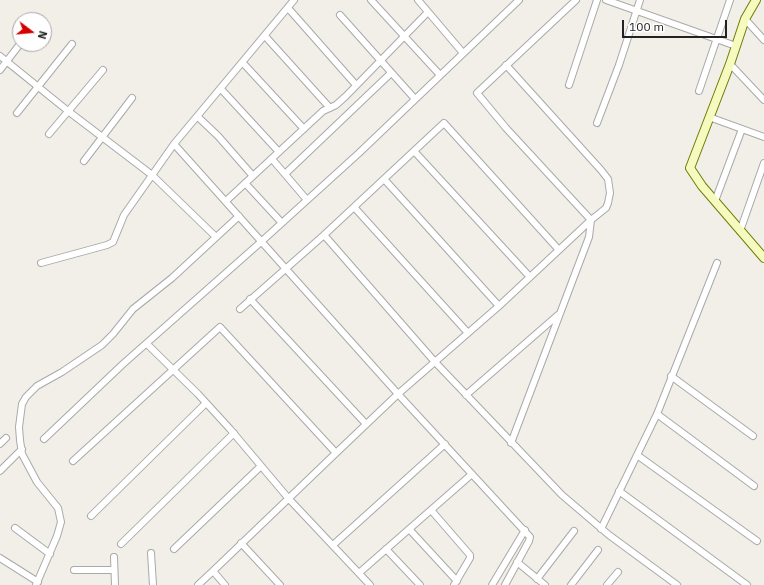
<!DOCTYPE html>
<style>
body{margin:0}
#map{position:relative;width:764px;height:585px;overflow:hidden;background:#f2efe9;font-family:"IBM Plex Sans",sans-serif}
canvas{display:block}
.north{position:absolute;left:12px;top:12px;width:40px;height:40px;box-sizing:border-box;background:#fff;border:1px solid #a7a7a7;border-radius:50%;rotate:106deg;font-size:11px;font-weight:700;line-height:16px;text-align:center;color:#222}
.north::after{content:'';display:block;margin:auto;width:14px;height:18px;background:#d40000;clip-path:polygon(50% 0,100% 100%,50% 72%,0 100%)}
.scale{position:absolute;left:622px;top:20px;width:105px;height:18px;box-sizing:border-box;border:2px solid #222;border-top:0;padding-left:5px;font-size:12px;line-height:14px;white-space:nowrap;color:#222;-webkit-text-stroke:3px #fff;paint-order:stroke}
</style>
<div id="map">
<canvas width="764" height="585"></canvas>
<div class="north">N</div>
<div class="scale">100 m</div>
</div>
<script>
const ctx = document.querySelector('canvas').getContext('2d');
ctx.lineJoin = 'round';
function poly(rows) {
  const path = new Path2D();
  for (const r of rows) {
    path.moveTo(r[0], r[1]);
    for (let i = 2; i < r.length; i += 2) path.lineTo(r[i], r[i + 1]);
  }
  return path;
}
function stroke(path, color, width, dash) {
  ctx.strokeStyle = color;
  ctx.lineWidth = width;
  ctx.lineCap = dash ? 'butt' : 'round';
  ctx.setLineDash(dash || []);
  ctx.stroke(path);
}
const street = poly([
 [371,0,440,75],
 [418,0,463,53],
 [606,0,736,46],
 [288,8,356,85],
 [340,15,415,99],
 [745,19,764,40],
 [265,36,330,108],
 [0,56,68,111,152,175,216,237],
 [243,63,304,129],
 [730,64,764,100],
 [0,70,20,44],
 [569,85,597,0],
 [221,89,279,152],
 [699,91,730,0],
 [17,113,72,44],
 [198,117,218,136,253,176],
 [709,117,764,137],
 [597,123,619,65,640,0],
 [49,134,103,70],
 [174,144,398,394,499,306,384,179],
 [414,151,530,277],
 [272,159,307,200],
 [84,161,132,98],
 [285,174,391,73],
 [245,183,282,223],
 [226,201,323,111,336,105,346,96,428,12],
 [715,201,742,129],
 [354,207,468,333],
 [740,231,764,163],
 [324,235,435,362,562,495,609,535,677,585],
 [41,263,107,245,113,242,124,215,174,144,294,0],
 [250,299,366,424],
 [499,306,591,220,606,208,608,203,610,193,608,179,601,170,506,65],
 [240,309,324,235,444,123,559,250],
 [147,344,198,394,230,429,289,499,370,585],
 [671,376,753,436],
 [466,395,558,315],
 [657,414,754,486],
 [44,439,123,364,262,241,359,153,519,0],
 [511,443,589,237,591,220,506,128,477,93,576,0],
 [0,444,6,438],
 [637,455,757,541],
 [73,461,220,327,336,453],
 [0,471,22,449],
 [619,491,747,585],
 [431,510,470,555,470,558,454,585],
 [91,516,206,403],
 [15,528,50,554],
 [409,529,457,581],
 [601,529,657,414,717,263],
 [241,543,280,585],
 [121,544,234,433],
 [333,545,445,444],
 [174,549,261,466],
 [386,549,420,585],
 [151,553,153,585],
 [114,557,115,585],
 [0,558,38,582],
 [517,562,545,585],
 [74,570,114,570],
 [359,573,472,474],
 [537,579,574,531],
 [36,585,57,536,61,522,58,508,37,482,22,454,20,440,19,427,22,404,26,397,37,386,62,372,102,345,113,334,133,309,172,278,239,216],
 [198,585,213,571],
 [225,585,213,571,336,453,398,394,530,537,529,541,505,585],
 [492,585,525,530],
 [571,585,598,550],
 [607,585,618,572]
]);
const secondary = poly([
 [756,0,745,19,730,64,690,168,702,186,764,258]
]);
stroke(street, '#a9a9a9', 8);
stroke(secondary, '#707d05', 10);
stroke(street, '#fff', 6);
stroke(secondary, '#f7fabf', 8);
</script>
